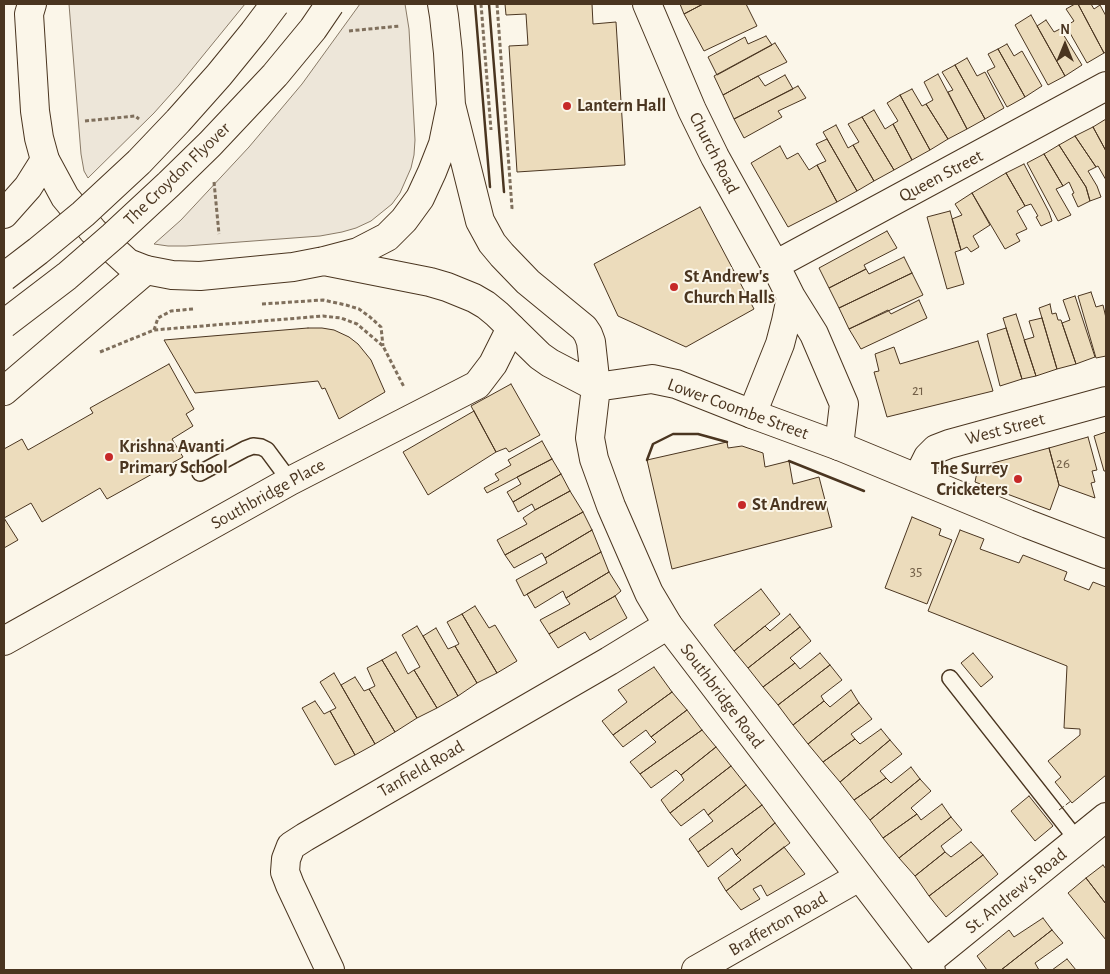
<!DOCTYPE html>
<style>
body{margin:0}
#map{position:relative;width:1110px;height:974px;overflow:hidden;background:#fbf6e9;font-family:"Alegreya Sans",sans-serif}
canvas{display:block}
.frame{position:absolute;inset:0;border:5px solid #4a3520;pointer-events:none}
.north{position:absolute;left:1040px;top:20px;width:50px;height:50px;-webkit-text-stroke:4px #fbf6e9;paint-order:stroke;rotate:0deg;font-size:14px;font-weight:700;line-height:20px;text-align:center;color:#4a3520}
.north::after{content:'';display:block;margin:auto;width:18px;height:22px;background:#4a3520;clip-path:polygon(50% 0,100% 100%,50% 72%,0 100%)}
</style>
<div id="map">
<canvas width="1110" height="974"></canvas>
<div class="frame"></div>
<div class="north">N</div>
</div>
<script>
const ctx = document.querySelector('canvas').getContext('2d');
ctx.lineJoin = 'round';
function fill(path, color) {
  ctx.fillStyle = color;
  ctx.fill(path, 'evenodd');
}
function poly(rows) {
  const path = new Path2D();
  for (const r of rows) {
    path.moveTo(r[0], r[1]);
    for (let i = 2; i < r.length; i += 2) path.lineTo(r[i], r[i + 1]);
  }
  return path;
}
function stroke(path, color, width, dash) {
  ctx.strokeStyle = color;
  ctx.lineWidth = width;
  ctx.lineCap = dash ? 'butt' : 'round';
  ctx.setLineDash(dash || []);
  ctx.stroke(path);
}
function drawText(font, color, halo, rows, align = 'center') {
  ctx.font = font + ' "Alegreya Sans",sans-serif';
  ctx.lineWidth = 4;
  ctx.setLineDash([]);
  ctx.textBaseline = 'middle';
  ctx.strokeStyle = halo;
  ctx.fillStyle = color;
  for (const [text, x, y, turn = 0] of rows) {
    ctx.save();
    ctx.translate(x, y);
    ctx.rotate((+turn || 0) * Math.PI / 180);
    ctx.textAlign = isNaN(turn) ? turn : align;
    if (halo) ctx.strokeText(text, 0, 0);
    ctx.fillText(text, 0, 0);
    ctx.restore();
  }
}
const green = poly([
 [69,4,245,4,179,85,154,113,88,178,84,171,81,154,69,4],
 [360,4,405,4,409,29,415,140,414,155,411,168,400,193,392,204,371,221,356,228,342,232,320,236,186,246,168,246,154,244,181,220,249,147,302,84,360,4]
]);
const building = poly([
 [505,4,592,4,593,24,616,22,625,165,517,172,509,46,528,45,526,14,506,15,505,4],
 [680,4,703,4,684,14,680,4],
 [703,4,746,4,757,26,704,51,684,14,703,4],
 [1075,4,1078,4,1104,53,1087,63,1066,26,1074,21,1066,9,1075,4],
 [1078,4,1091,4,1094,9,1100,5,1106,16,1106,52,1104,53,1078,4],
 [1031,15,1065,76,1048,85,1015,25,1031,15],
 [1046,20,1054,32,1060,29,1082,65,1065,76,1037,26,1046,20],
 [766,36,772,45,717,75,708,57,745,37,748,44,766,36],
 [775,43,787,62,758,76,723,95,714,76,775,43],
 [1007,44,1014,56,1022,51,1042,86,1025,97,998,49,1007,44],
 [998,49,1025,97,1007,107,987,71,995,67,988,54,998,49],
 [967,58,977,76,985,72,1004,108,985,119,955,65,967,58],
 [955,65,985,119,967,129,948,92,953,90,942,72,955,65],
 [938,74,967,129,948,139,926,104,933,100,924,82,938,74],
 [785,75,793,89,734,119,723,95,758,76,765,86,785,75],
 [798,86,806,98,778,111,782,117,744,138,734,119,798,86],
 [912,89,922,106,926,104,948,139,930,150,900,95,912,89],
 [900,95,930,150,912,160,893,124,898,121,887,103,900,95],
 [874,110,885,129,893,124,912,160,894,170,862,117,874,110],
 [862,117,894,170,874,181,853,145,859,142,848,124,862,117],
 [1106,119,1106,151,1093,127,1106,119],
 [836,125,848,148,853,145,874,181,857,191,823,132,836,125],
 [1093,127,1106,151,1106,180,1098,166,1096,167,1075,136,1093,127],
 [1075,136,1096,167,1088,171,1097,186,1101,197,1090,201,1086,187,1059,145,1075,136],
 [827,139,857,191,837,202,817,165,826,161,816,144,827,139],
 [1059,145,1086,187,1090,201,1078,207,1072,194,1074,193,1069,182,1063,186,1044,154,1059,145],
 [780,146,787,159,798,153,809,170,817,165,837,202,788,227,751,163,780,146],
 [1044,154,1063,186,1056,189,1071,215,1058,221,1027,163,1044,154],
 [1024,164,1049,212,1052,221,1041,226,1036,217,1038,216,1031,204,1025,206,1006,173,1024,164],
 [1006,173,1025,206,1017,211,1027,229,1016,234,1020,241,1005,249,972,193,1006,173],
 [972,193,990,225,973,236,979,247,971,252,967,247,961,250,952,219,962,215,955,204,972,193],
 [700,207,754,309,686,347,618,316,594,264,700,207],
 [950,211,961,250,955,252,964,284,947,289,927,217,950,211],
 [887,231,897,248,864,265,866,269,829,288,819,268,887,231],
 [904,257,912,273,839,308,829,288,866,269,869,274,904,257],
 [912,273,923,295,849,329,839,308,912,273],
 [1091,292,1096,307,1103,305,1106,318,1106,356,1096,358,1078,296,1091,292],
 [1075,296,1095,357,1076,364,1062,323,1070,320,1063,300,1075,296],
 [919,300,927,318,861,349,849,329,888,310,891,314,919,300],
 [1050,304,1052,314,1056,313,1058,320,1061,320,1076,364,1057,369,1039,308,1050,304],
 [1016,314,1036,376,1022,379,1003,318,1016,314],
 [1042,318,1057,369,1036,376,1024,340,1034,337,1029,321,1042,318],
 [308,328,322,328,334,330,349,337,358,344,371,360,385,392,339,419,325,388,322,389,318,381,195,393,164,340,308,328],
 [1006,328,1022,379,1000,386,987,334,1006,328],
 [978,341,993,391,887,417,874,372,879,371,875,354,894,347,900,364,978,341],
 [169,364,194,409,186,414,193,426,172,439,183,457,107,499,100,488,42,522,31,503,4,518,18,540,4,548,4,449,22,439,28,450,93,413,90,408,169,364],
 [511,384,540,435,509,452,506,448,496,452,471,406,511,384],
 [474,411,496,452,428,495,403,452,474,411],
 [1106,432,1106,471,1104,471,1094,436,1106,432],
 [1088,437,1097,470,1092,471,1095,482,1091,483,1095,498,1059,485,1049,448,1088,437],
 [542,441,552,459,487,493,484,488,499,480,495,474,511,465,508,460,542,441],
 [727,442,728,448,742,446,763,453,765,467,789,461,793,484,819,477,832,527,672,569,647,460,727,442],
 [1049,448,1059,485,1050,510,975,482,978,467,1049,448],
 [552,459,561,474,513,502,507,492,521,484,517,477,552,459],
 [561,474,570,491,535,510,532,504,518,512,513,502,561,474],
 [570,491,583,512,505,555,497,540,527,524,523,518,535,510,570,491],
 [583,512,592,530,545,558,542,553,514,568,505,555,583,512],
 [912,517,941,529,939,535,952,540,927,604,885,588,912,517],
 [592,530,601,552,524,596,516,580,547,563,545,558,592,530],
 [960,530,984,539,980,549,1019,563,1023,555,1067,572,1064,580,1089,590,1093,582,1106,587,1106,775,1072,803,1055,782,1061,777,1048,761,1080,735,1080,729,1064,728,1067,666,928,611,960,530],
 [601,552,609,572,566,598,563,591,535,608,527,594,601,552],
 [609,572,621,591,615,596,549,634,540,620,570,604,566,598,609,572],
 [761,589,780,614,734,651,714,625,761,589],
 [615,596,627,618,590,640,585,632,558,648,549,634,615,596],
 [475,606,489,628,495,625,517,661,497,673,462,614,475,606],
 [462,614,497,673,477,683,455,646,459,644,447,622,462,614],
 [790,614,800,627,748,668,734,651,765,626,770,631,790,614],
 [417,626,458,696,437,708,414,670,420,667,402,635,417,626],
 [800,627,811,641,790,658,795,663,763,687,748,668,800,627],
 [436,628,448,649,455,646,477,683,458,696,423,636,436,628],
 [396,652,408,674,414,670,437,708,417,718,382,660,396,652],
 [820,653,830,665,778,705,763,687,795,663,800,669,820,653],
 [973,653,993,677,981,687,961,663,973,653],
 [382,660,417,718,395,732,369,689,375,686,367,668,382,660],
 [830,665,842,680,821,696,824,701,793,725,778,705,830,665],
 [654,667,672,692,613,735,602,721,627,702,618,690,654,667],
 [334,673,375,744,355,755,330,711,336,708,320,682,334,673],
 [355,677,364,691,369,689,395,732,375,744,341,685,355,677],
 [851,690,859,703,808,744,793,725,824,701,830,707,851,690],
 [672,692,687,710,651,737,646,730,623,747,613,735,672,692],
 [315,701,324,714,330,711,355,755,335,765,302,708,315,701],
 [859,703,872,719,851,734,855,739,823,762,808,744,859,703],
 [687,710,702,730,640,774,630,762,656,742,651,737,687,710],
 [881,729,890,740,840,782,823,762,855,739,860,744,881,729],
 [702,730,716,747,681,775,676,770,651,788,640,774,702,730],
 [890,740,902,754,880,771,886,778,854,800,840,782,890,740],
 [716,747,731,766,670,813,661,800,684,780,681,775,716,747],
 [731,766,746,785,708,815,704,809,681,826,670,813,731,766],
 [911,767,920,779,870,820,854,800,886,778,891,783,911,767],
 [920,779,931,791,911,808,917,814,883,838,870,820,920,779],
 [746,785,762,805,698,852,689,839,713,821,708,815,746,785],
 [1029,796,1053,826,1035,841,1011,811,1029,796],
 [942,804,951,817,899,858,883,838,917,814,921,820,942,804],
 [762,805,775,823,736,855,732,848,708,867,698,852,762,805],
 [951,817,962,830,941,846,945,852,915,876,899,858,951,817],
 [775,823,790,843,726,891,718,878,741,860,736,855,775,823],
 [971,842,983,855,929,896,915,876,945,852,951,857,971,842],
 [784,847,805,874,767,896,761,885,753,889,760,899,741,910,726,891,784,847],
 [983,855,998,874,946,917,929,896,983,855],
 [1103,865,1106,869,1106,904,1086,878,1103,865],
 [1086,878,1106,904,1106,940,1068,893,1086,878],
 [1043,918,1052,930,1001,970,987,970,977,956,1009,930,1014,937,1043,918],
 [1052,930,1063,943,1035,963,1039,970,1001,970,1052,930],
 [1067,959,1076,970,1052,970,1067,959]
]);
const path = poly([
 [481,4,491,130],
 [497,4,512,208,511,211],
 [349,31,400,26],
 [85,121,135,116,139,119],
 [214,182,219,234],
 [262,304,323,300,346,305,359,309,370,317,381,327,383,346],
 [154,330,158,318,171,311,193,309],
 [100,352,154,330,323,316,341,318,357,324,383,346,404,387]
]);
const lane = poly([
 [200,473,245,449,253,446,261,447,267,450,290,481],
 [950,678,1078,841]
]);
const street = poly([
 [647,4,692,110,715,157,775,265,791,297,814,334,844,404,839,446],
 [775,265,1106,86],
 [752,414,780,344,786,321,791,297],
 [918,477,928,457,936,449,949,444,1106,401],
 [4,641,290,481,477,385,493,364,511,328],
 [926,963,1106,817],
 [330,970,290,885,285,872,286,859,291,846,305,837,609,661,668,625],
 [696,970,859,877]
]);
const primary = poly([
 [32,4,29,14,35,111,39,138,45,160,65,197,93,231,128,263,146,270,172,275,200,276,293,267,324,261,358,252,387,237,404,220,420,198,432,172,443,144,451,105,448,53,444,16,442,4],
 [451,105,480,221,492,243,502,255,528,282,584,328,588,334,591,342,596,387,590,438,594,459,611,506,649,593,668,625,931,970],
 [324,261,430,282,447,287,474,298,486,305,497,314,540,356,550,363,596,387,652,379,676,384,752,414,839,446,1028,524,1106,554]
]);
const highway = poly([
 [4,214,28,187,45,160],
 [4,391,146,270]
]);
const highwayBridge = poly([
 [4,277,38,251,83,214,139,162,178,121,219,75,254,32,275,4],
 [4,324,67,276,113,236,169,184,210,144,275,75,313,29,330,4]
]);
const fence = poly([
 [1059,810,1071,801]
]);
const wall = poly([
 [475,4,490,187],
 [489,4,504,192],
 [647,460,653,444,673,434,698,434,727,442],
 [789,461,864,491]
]);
const markers = [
 [567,106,5,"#c62828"],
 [674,287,5,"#c62828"],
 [109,457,5,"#c62828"],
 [1018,479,5,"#c62828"],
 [742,505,5,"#c62828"]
];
const numberNames = [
 ["21",918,390],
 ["26",1063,463],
 ["35",916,571]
];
const poiNames = [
 ["Lantern Hall",577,106],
 ["St Andrew's",684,277],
 ["Church Halls",684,298],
 ["Krishna Avanti",119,447],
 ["Primary School",119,468],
 ["The Surrey",1008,469,"right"],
 ["Cricketers",1008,490,"right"],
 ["St Andrew",752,505]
];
const streetNames = [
 ["Church Road",714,153,63],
 ["The Croydon Flyover",177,174,-44],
 ["Queen Street",941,176,-28],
 ["Lower Coombe Street",738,409,20],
 ["West Street",1005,429,-15],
 ["Southbridge Place",268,494,-29],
 ["Southbridge Road",722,696,53],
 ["Tanfield Road",421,769,-30],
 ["St. Andrew's Road",1016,891,-39],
 ["Brafferton Road",778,924,-30]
];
fill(green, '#ede6d9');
stroke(green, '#887966', 1);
fill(building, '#ecdcbc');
stroke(building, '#4a3520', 1);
stroke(lane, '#4a3520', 18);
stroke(street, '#4a3520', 30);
stroke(primary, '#4a3520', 30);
stroke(highway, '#4a3520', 30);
stroke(path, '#7f6f5c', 3, [4, 2.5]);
stroke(lane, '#fbf6e9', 15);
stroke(street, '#fbf6e9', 28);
stroke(primary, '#fbf6e9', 28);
stroke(highway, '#fbf6e9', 28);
stroke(highwayBridge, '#4a3520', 30, []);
stroke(highwayBridge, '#fbf6e9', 28);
stroke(fence, '#4a3520', 1, [6, 2.5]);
stroke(wall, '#4a3520', 2.5);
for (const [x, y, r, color] of markers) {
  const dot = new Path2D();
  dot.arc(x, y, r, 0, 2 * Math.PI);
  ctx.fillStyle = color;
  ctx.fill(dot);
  stroke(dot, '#fbf6e9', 2);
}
drawText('15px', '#725f47', null, numberNames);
drawText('bold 18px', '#4a3520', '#fbf6e9', poiNames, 'left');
drawText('18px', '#4a3520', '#fbf6e9', streetNames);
</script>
